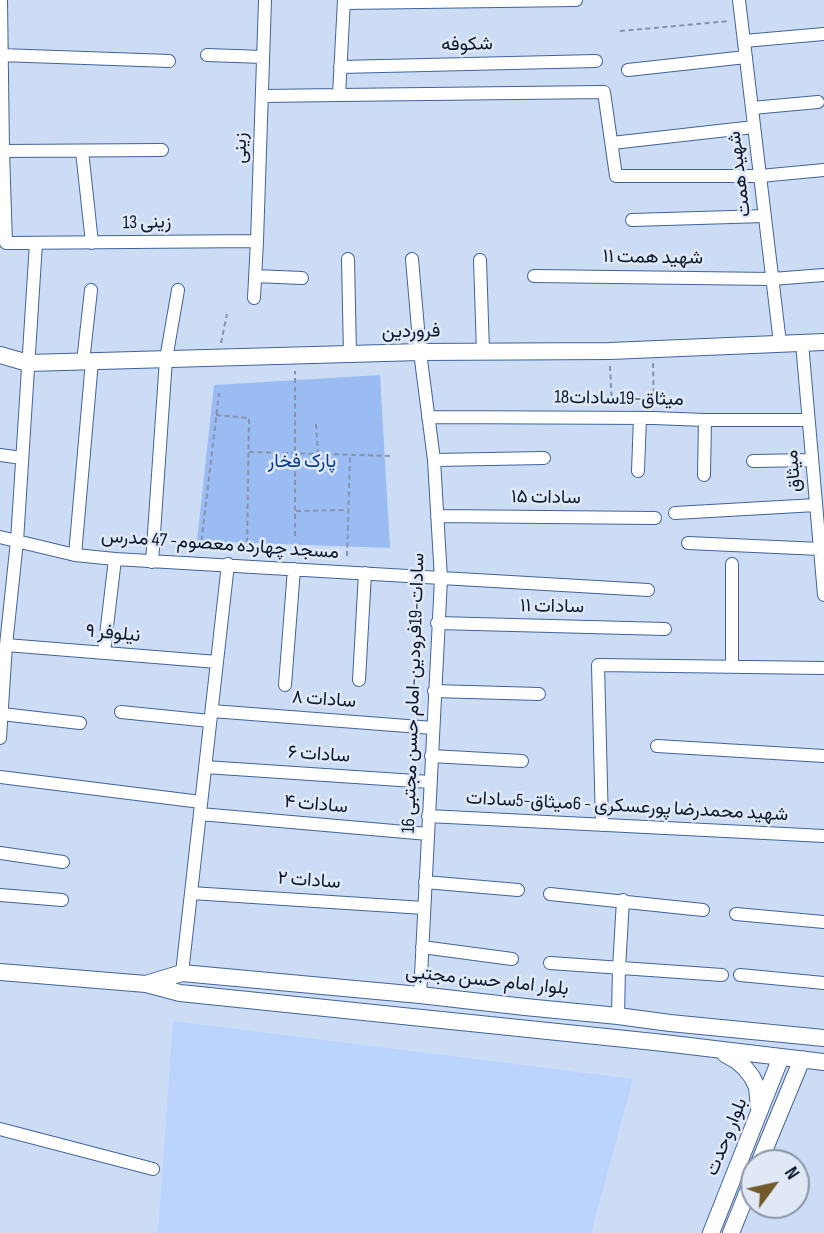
<!DOCTYPE html>
<meta charset="utf-8">
<style>
body{margin:0}
#map{position:relative;width:824px;height:1233px;overflow:hidden;background:#ccdcf5;font-family:"Sofia Sans Condensed",sans-serif}
canvas{display:block}
.north{position:absolute;left:740px;top:1149px;width:70px;height:70px;box-sizing:border-box;background:#e0e8f5;border:2px solid #8b95a6;border-radius:50%;rotate:57deg;font-size:19px;font-weight:700;line-height:28px;text-align:center;color:#0c1930}
.north::after{content:'';display:block;margin:auto;width:24px;height:32px;background:#72592a;clip-path:polygon(50% 0,100% 100%,50% 72%,0 100%)}
</style>
<div id="map">
<canvas width="824" height="1233"></canvas>
<div class="north">N</div>
</div>
<script>
const ctx = document.querySelector('canvas').getContext('2d');
ctx.lineJoin = 'round';
function fill(path, color) {
  ctx.fillStyle = color;
  ctx.fill(path, 'evenodd');
}
function poly(rows) {
  const path = new Path2D();
  for (const r of rows) {
    path.moveTo(r[0], r[1]);
    for (let i = 2; i < r.length; i += 2) path.lineTo(r[i], r[i + 1]);
  }
  return path;
}
function stroke(path, color, width, dash) {
  ctx.strokeStyle = color;
  ctx.lineWidth = width;
  ctx.lineCap = dash ? 'butt' : 'round';
  ctx.setLineDash(dash || []);
  ctx.stroke(path);
}
function drawText(font, color, halo, rows, align = 'center') {
  ctx.font = font + ' "Sofia Sans Condensed",Vazirmatn,sans-serif';
  ctx.lineWidth = 5;
  ctx.setLineDash([]);
  ctx.textBaseline = 'middle';
  ctx.strokeStyle = halo;
  ctx.fillStyle = color;
  for (const [text, x, y, turn = 0] of rows) {
    ctx.save();
    ctx.translate(x, y);
    ctx.rotate((+turn || 0) * Math.PI / 180);
    ctx.textAlign = isNaN(turn) ? turn : align;
    if (halo) ctx.strokeText(text, 0, 0);
    ctx.fillText(text, 0, 0);
    ctx.restore();
  }
}
const built = poly([
 [173,1021,633,1079,591,1233,158,1233]
]);
const green = poly([
 [380,375,390,548,197,541,214,385]
]);
const path = poly([
 [620,31,730,21],
 [221,343,227,314],
 [653,363,654,407],
 [610,366,612,406],
 [216,415,249,418,247,547,201,545,219,393],
 [316,424,318,453],
 [249,452,393,456],
 [296,511,346,510],
 [295,536,295,371],
 [347,556,350,456]
]);
const street = poly([
 [1,0,3,151,6,243,257,241],
 [739,0,780,343],
 [344,3,576,0],
 [744,41,824,34],
 [1,55,169,61],
 [207,55,263,57],
 [340,67,596,61],
 [628,70,746,57],
 [339,95,604,92,616,176,760,176,824,170],
 [262,96,339,95,344,0],
 [752,108,818,102],
 [612,143,754,127],
 [3,151,162,150],
 [82,151,92,243],
 [632,220,765,216],
 [348,259,350,355],
 [412,259,420,352,434,460,441,579,420,995],
 [480,260,483,352],
 [255,276,302,278],
 [534,276,772,279,824,275],
 [254,298,257,241,265,0],
 [802,343,824,595],
 [83,362,91,290],
 [428,417,654,418,705,420,808,420],
 [0,455,22,458],
 [434,460,544,458],
 [753,461,812,460],
 [638,471,640,418],
 [704,475,705,420],
 [675,513,816,505],
 [437,516,655,518],
 [0,537,75,555,115,559,648,590],
 [688,543,820,549],
 [75,555,92,361],
 [152,562,166,359,178,290],
 [437,623,665,629],
 [6,645,217,662],
 [104,652,115,559],
 [732,667,732,564],
 [359,680,365,573],
 [285,685,294,569],
 [434,691,539,694],
 [212,711,433,728],
 [121,712,210,721],
 [2,714,80,723],
 [0,738,6,645,17,541,36,243],
 [657,746,824,756],
 [431,756,522,761],
 [205,767,430,782],
 [0,777,201,802],
 [200,814,428,834],
 [428,816,824,836],
 [602,825,598,665,824,668],
 [0,853,63,862],
 [425,882,518,890],
 [191,893,424,908],
 [550,894,703,910],
 [0,895,62,900],
 [736,914,824,922],
 [422,947,512,959],
 [550,963,722,975],
 [182,973,228,564],
 [740,975,824,983],
 [618,1016,619,968,623,900],
 [0,1129,153,1169]
]);
const secondary = poly([
 [0,355,28,363,420,352,610,351,824,342],
 [0,972,146,984,180,993,664,1043,824,1062],
 [146,984,182,973,420,995,525,1007,618,1016,670,1023,824,1038],
 [725,1054,737,1061,745,1068,752,1077,757,1087,759,1108],
 [759,1163,802,1059],
 [711,1233,781,1057],
 [731,1233,754,1176]
]);
const streetNames = [
 ["شکوفه",467,45,-1],
 ["زینی",241,148,-88],
 ["شهید همت",740,174,-97],
 ["زینی 13",147,223,-1],
 ["شهید همت ۱۱",653,258,1],
 ["فروردین",411,332,-1],
 ["18میثاق-19سادات",619,399,1],
 ["میثاق",794,471,-95],
 ["سادات ۱۵",546,498,1],
 ["مسجد چهارده معصوم- 47 مدرس",220,545,4],
 ["سادات ۱۱",552,607,1],
 ["نیلوفر ۹",113,634,5],
 ["سادات-19فرودین-امام حسن مجتبی 16",414,693,-88],
 ["سادات ۸",324,700,4],
 ["سادات ۶",319,755,4],
 ["سادات ۴",316,805,5],
 ["شهید محمدرضا پورعسکری - 6میثاق-5سادات",627,807,3],
 ["سادات ۲",309,881,4],
 ["بلوار امام حسن مجتبی",487,981,6],
 ["بلوار وحدت",727,1137,-68]
];
const parkNames = [
 ["پارک فخار",302,462]
];
fill(built, '#bad4fe');
fill(green, '#9bbcf3');
stroke(street, '#41639b', 14);
stroke(secondary, '#41639b', 18);
stroke(path, '#8493ab', 2, [5, 3.5]);
stroke(street, '#fff', 12);
stroke(secondary, '#fff', 16);
drawText('19px', '#0c1930', '#e0e8f5', streetNames);
drawText('19px', '#033c93', '#e0e8f5', parkNames);
</script>
